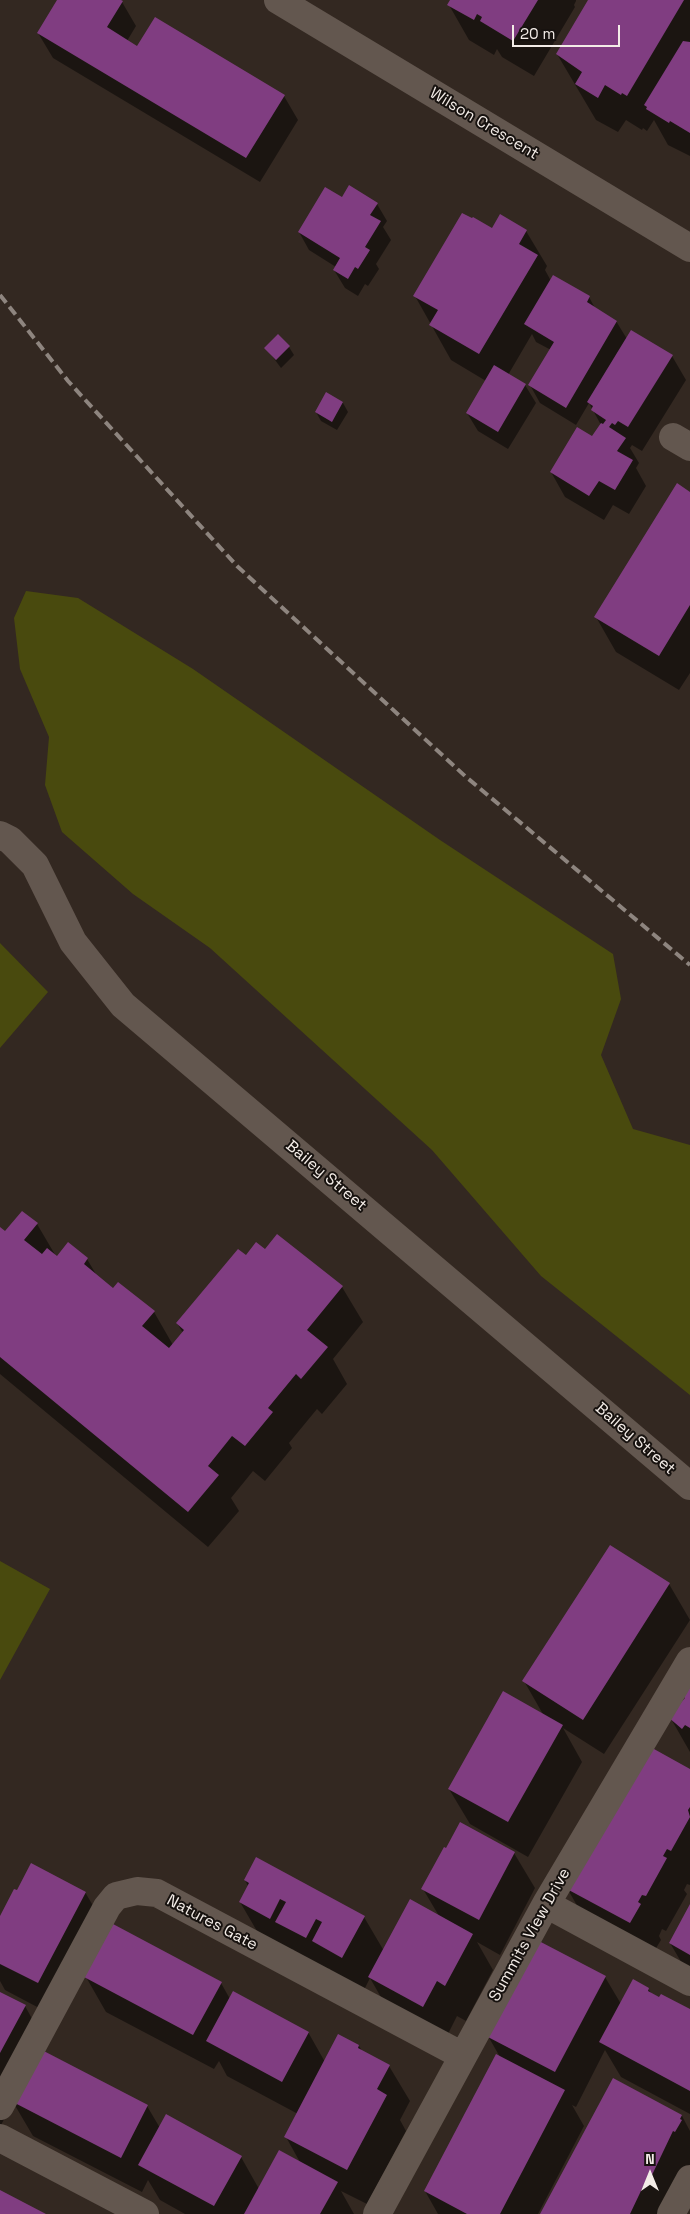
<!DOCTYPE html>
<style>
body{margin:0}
#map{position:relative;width:690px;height:2214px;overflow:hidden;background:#332821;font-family:"Space Grotesk",sans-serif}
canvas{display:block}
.north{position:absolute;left:625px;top:2149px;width:50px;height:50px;-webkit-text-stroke:4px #17120f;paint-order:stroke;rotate:0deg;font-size:14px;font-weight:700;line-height:20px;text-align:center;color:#f3ece7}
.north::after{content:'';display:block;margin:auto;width:18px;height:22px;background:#f3ece7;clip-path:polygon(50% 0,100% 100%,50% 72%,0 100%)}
.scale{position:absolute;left:512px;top:25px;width:108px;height:22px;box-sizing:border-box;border:2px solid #f3ece7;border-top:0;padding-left:6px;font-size:15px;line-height:18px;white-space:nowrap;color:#f3ece7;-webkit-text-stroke:4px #17120f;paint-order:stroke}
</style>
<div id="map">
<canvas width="690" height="2214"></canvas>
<div class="north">N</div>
<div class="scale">20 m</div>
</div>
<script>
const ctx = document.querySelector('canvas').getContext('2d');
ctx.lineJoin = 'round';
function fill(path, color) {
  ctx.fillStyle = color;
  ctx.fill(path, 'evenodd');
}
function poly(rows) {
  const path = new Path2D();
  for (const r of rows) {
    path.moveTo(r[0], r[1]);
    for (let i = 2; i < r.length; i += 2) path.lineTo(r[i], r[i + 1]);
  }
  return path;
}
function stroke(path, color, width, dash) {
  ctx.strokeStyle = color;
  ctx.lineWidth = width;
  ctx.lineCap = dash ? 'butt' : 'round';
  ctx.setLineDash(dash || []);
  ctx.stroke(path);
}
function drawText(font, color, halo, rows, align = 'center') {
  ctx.font = font + ' "Space Grotesk",sans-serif';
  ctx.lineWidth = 4;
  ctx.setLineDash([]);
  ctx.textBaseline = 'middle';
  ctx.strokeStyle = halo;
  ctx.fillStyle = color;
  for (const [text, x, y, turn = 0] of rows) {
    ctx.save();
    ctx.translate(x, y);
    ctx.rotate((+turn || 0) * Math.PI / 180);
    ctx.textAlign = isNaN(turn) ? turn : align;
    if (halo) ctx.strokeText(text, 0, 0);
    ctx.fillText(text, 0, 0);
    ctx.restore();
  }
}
const green = poly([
 [26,591,78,598,193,669,440,840,613,954,621,999,601,1055,633,1129,690,1145,690,1395,541,1276,432,1150,210,948,133,894,62,832,45,785,49,737,20,669,14,618],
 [0,943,48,992,0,1048],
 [0,1561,50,1589,0,1680]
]);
const shadow = poly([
 [58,0,119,0,122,2,136,26,127,41,138,48,284,96,298,120,260,182,53,58,38,33],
 [451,0,576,0,576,1,574,5,575,7,534,76,502,57,497,49,494,55,469,40,449,5],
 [589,0,690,0,690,156,668,145,654,120,647,131,643,128,642,130,626,120,618,132,596,120,557,54],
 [377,204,387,221,383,227,391,240,376,264,379,269,368,286,365,284,358,296,345,288,334,270,336,267,309,250,299,232],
 [492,230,526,231,547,266,545,270,551,281,589,297,596,310,616,321,627,339,672,356,686,380,642,451,632,445,630,448,639,463,636,468,646,486,629,514,613,505,604,520,565,497,551,472,592,438,601,425,589,403,576,425,540,403,530,385,551,350,536,342,532,334,508,375,525,385,536,403,508,449,478,431,467,413,486,381,451,360,415,296],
 [289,347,294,355,281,368,266,348],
 [327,394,343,403,348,412,337,430,321,421,316,412],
 [690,493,690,673,679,690,616,652,596,617],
 [37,1224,57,1258,87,1259,97,1276,113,1289,154,1312,173,1345,183,1333,177,1323,246,1256,265,1251,342,1287,363,1322,333,1359,347,1384,322,1414,317,1409,289,1443,292,1448,265,1481,253,1471,231,1498,239,1511,208,1547,0,1374,0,1228,5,1233],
 [610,1547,669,1584,690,1620,604,1754,563,1728,582,1762,528,1857,470,1824,449,1789,544,1716,524,1681],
 [690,1689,690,1752,670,1717,686,1699],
 [690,1771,690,1885,687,1884,684,1890,687,1894,666,1931,662,1929,659,1936,661,1940,650,1958,587,1923,567,1888],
 [514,1853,535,1888,500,1955,477,1942,493,1970,466,2021,457,2016,444,2042,390,2013,370,1978,363,1992,334,1977,329,1968,326,1973,297,1957,293,1949,290,1953,261,1938,240,1902,248,1886,245,1880,364,1917,384,1951,439,1916,423,1889],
 [85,1892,106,1928,58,2018,5,1990,0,1981,0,1918],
 [690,1906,690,1977,670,1943],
 [86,1977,221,1983,230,1999,308,2032,325,2062,359,2046,362,2051,389,2066,410,2101,400,2120,406,2131,367,2204,341,2191,354,2214,185,2214,160,2200,148,2180,142,2192,33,2136,13,2102,0,2127,0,1993,25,2006,45,2042,41,2050,147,2106,160,2128,241,2157,259,2189,301,2164,286,2137,298,2114,227,2076,219,2061,214,2069,106,2012],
 [605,1977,621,2004,648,1989,652,1994,690,2011,690,2114,621,2077,605,2050,576,2107,572,2105,584,2126,538,2214,438,2214,425,2191,500,2057,488,2036],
 [614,2079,682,2116,690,2131,690,2173,667,2214,542,2214]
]);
const building = poly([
 [57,0,121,0,123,1,107,27,137,46,155,17,285,95,246,158,37,33],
 [450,0,538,0,513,41,480,21,482,17,477,14,474,20,447,5],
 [588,0,684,0,627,96,622,93,621,95,605,85,598,98,575,84,582,72,556,54],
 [683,41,690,42,690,133,670,121,669,123,646,109,647,107,644,105],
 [349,185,378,203,370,215,381,221,365,247,370,250,358,269,355,267,348,279,333,270,340,258,298,232,325,187,342,197],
 [462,213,472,218,473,217,492,228,500,214,527,230,519,244,538,255,479,354,429,325,438,310,413,296],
 [553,275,590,296,587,302,617,321,566,408,528,385,554,342,524,324],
 [631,330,673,355,628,427,618,421,615,425,612,423,609,427,626,438,617,451,633,460,615,490,599,481,589,496,550,472,577,427,592,436,601,423,603,424,606,420,591,410,593,406,587,402],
 [278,334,290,346,276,360,264,348],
 [494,365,526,384,498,432,466,413],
 [326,392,343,402,332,422,315,412],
 [677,483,690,492,690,605,659,656,594,617],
 [22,1211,38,1223,24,1240,42,1254,47,1248,57,1256,68,1242,88,1258,84,1264,113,1288,118,1282,155,1311,142,1326,169,1348,184,1330,176,1323,238,1249,246,1255,256,1242,265,1249,277,1234,343,1286,307,1330,328,1347,301,1379,296,1374,268,1408,273,1412,245,1446,232,1436,208,1466,219,1475,188,1512,0,1357,0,1227,5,1231],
 [610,1545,670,1583,583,1720,522,1681],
 [690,1687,690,1728,685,1725,682,1729,668,1717,685,1698,683,1696],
 [503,1691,563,1725,508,1822,448,1789],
 [645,1744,690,1769,690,1807,688,1810,690,1817,671,1851,667,1849,663,1856,667,1858,646,1896,642,1895,638,1902,641,1904,630,1923,565,1888],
 [460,1822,515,1852,479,1920,421,1889,444,1847,446,1848],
 [256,1857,365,1916,342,1958,312,1941,322,1922,316,1919,306,1938,275,1922,286,1902,280,1899,270,1919,239,1902,249,1883,244,1880],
 [31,1863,86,1892,38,1983,0,1964,0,1916,14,1889,17,1890],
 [410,1899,473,1934,445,1986,437,1981,423,2007,368,1977],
 [690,1904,690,1955,669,1943],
 [113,1924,222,1982,193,2035,84,1977],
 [537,1940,606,1976,555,2072,486,2036],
 [633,1979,649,1988,648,1991,659,1997,661,1994,690,2009,690,2091,599,2042],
 [233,1991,309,2032,282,2082,206,2041],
 [0,1992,26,2005,0,2053],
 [338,2034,359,2045,358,2048,390,2065,377,2089,387,2095,347,2170,284,2137],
 [38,2048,148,2105,121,2158,11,2101],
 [496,2054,565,2090,500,2214,467,2214,424,2191],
 [613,2078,682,2115,680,2119,682,2120,675,2132,673,2131,652,2175,649,2174,630,2214,540,2214],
 [166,2114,242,2156,214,2206,138,2165],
 [279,2150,338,2182,320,2214,244,2214],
 [0,2190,46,2214,0,2214]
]);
const minor = poly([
 [278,0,690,248],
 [673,437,690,447],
 [0,835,10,840,35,865,73,942,123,1005,690,1486],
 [546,1904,690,1982],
 [0,2106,107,1907,116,1896,137,1891,157,1893,463,2056],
 [0,2138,145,2214],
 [377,2214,546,1904,690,1661],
 [671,2214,690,2179]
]);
const rail = poly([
 [0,295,68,381,237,566,465,776,690,965]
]);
const streetNames = [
 ["Wilson Crescent",484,124,31],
 ["Bailey Street",326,1176,40],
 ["Bailey Street",635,1439,41],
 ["Natures Gate",212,1923,28],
 ["Summits View Drive",530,1935,-61]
];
fill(green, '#494a0e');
fill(shadow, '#0007');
fill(building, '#803d81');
stroke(minor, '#63574f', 28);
stroke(rail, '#8e857f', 4, [10, 5]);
drawText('16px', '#f3ece7', '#17120f', streetNames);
</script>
